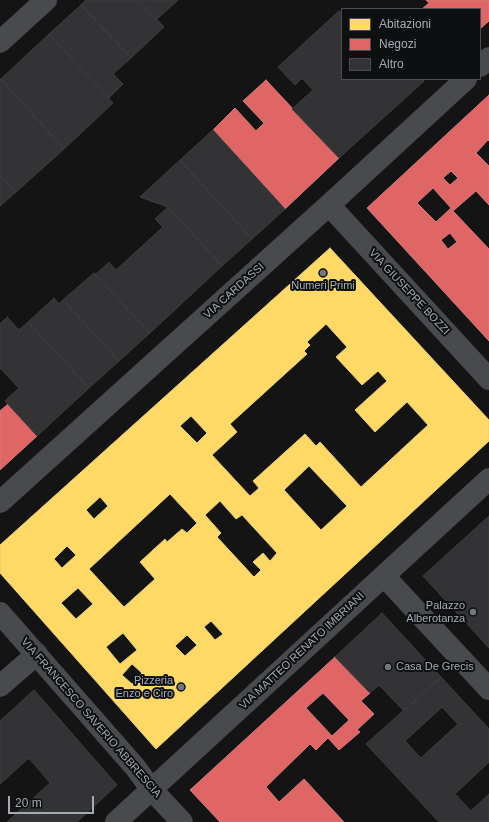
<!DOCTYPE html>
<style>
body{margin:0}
#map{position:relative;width:489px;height:822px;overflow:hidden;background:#141414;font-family:Helvetica,sans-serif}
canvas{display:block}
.legend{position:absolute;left:341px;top:8px;width:140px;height:72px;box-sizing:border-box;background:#0e0f10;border:1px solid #4a4d52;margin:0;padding:5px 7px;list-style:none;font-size:12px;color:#a5abb6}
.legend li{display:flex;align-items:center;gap:8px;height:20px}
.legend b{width:20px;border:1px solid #4a4d52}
.scale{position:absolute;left:8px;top:796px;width:86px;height:18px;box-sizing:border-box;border:2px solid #a5abb6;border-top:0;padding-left:5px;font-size:12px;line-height:14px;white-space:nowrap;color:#a5abb6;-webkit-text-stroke:3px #0e0f10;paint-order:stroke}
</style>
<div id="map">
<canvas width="489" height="822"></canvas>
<ul class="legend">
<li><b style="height:11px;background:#ffd966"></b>Abitazioni</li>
<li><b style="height:11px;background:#e06666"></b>Negozi</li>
<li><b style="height:11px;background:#333335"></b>Altro</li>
</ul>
<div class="scale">20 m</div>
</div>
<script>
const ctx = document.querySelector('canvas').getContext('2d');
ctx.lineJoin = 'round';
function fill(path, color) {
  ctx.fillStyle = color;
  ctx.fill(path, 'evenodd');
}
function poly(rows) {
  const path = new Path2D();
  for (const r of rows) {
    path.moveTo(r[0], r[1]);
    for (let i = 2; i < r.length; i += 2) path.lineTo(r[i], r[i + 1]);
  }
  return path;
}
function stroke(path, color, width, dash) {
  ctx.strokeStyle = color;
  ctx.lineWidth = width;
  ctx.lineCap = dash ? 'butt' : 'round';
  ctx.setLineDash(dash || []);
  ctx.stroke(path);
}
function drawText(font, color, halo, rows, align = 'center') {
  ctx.font = font + ' Helvetica,sans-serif';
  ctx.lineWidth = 4;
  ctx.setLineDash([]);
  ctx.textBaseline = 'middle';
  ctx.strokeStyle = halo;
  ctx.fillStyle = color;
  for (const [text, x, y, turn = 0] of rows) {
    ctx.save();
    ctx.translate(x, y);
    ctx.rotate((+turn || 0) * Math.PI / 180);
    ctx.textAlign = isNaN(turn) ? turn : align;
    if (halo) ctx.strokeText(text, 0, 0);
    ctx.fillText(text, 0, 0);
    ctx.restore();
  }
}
const homes = poly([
 [330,248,489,420,489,441,156,749,0,573,0,545,330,248],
 [326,324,347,347,336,357,362,385,378,371,387,381,355,410,375,432,407,402,428,425,361,487,320,442,316,446,305,434,253,481,259,488,250,496,212,455,237,432,230,424,307,354,304,351,310,345,307,342,326,324],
 [191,416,207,433,197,443,180,426,191,416],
 [309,466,347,506,321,530,284,490,309,466],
 [170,494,197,523,187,533,182,529,167,542,165,539,140,562,155,579,124,607,89,569,170,494],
 [100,497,108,506,94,519,86,510,100,497],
 [220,501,236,519,242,515,277,553,270,561,263,553,253,562,261,570,254,577,217,537,221,533,205,515,220,501],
 [67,546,76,555,62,568,54,559,67,546],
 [78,588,93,604,76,619,61,603,78,588],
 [211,621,223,634,215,640,204,627,211,621],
 [123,633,137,650,120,664,106,647,123,633],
 [187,635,197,645,185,656,175,646,187,635],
 [132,664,142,673,132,684,122,675,132,664]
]);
const shops = poly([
 [426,0,489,0,489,21,480,29,480,9,422,9,429,3,426,0],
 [266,80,339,158,285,209,213,130,235,108,256,131,264,123,243,101,266,80],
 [489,95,489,141,488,140,476,153,489,166,489,205,476,191,453,211,489,249,489,341,367,208,489,95],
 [451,171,458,178,450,185,443,178,451,171],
 [433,188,451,208,436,222,417,203,433,188],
 [450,233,457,242,448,249,441,240,450,233],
 [8,404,37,436,0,470,0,411,8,404],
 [335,657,370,693,361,701,374,714,357,730,360,732,339,750,328,738,316,750,310,744,266,787,279,802,304,779,344,822,220,822,190,790,335,657],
 [323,693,349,720,332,736,306,708,323,693]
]);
const building = poly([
 [86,0,138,0,164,27,131,58,81,5,86,0],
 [138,0,178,0,156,20,138,0],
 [81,5,131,58,113,74,123,84,109,98,49,34,81,5],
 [339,11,342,14,342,79,422,79,424,81,339,158,292,109,313,90,302,78,295,85,278,67,339,11],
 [49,34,113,103,64,149,1,79,49,34],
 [0,79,1,79,64,149,16,192,0,175,0,79],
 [213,130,285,209,252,239,180,160,213,130],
 [180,160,252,239,222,266,168,207,140,197,180,160],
 [0,175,16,192,0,206,0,175],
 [168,207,222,266,150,333,95,275,109,262,116,270,163,227,155,219,168,207],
 [94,273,150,333,119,361,63,300,94,273],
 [54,298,59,304,63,300,119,361,89,388,28,322,54,298],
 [7,317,19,330,28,322,89,388,37,436,5,401,19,388,0,368,0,324,7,317],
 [489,516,489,648,423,576,489,516],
 [382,613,441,677,404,711,379,685,370,693,335,657,382,613],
 [441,677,489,729,489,762,455,794,471,811,489,794,489,822,439,822,366,744,441,677],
 [442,707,458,724,421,758,405,741,442,707],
 [34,690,117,785,77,822,7,822,50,783,29,758,0,784,0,721,34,690]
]);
const minor = poly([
 [0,42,46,0],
 [480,66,489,58],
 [329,205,489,379],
 [0,502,329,205,466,79],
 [384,576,489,689],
 [0,613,135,767,152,790,182,822],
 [0,686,37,654],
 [116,822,489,479]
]);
const markers = [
 [323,273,4,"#72767d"],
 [473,612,4,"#72767d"],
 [388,667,4,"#72767d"],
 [181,687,4,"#72767d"]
];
const poiNames = [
 ["Numeri Primi",323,286,"center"],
 ["Palazzo",465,606],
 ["Alberotanza",465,619],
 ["Casa De Grecis",396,667,"left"],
 ["Pizzeria",173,681],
 ["Enzo e Ciro",173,694]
];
const streetNames = [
 ["VIA CARDASSI",234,291,-42],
 ["VIA GIUSEPPE BOZZI",409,292,47],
 ["VIA MATTEO RENATO IMBRIANI",302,651,-43],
 ["VIA FRANCESCO SAVERIO ABBRESCIA",91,718,49]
];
fill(homes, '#ffd966');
stroke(homes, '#e4cb7e', 1);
fill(shops, '#e06666');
stroke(shops, '#ce7b7e', 1);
fill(building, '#333335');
stroke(building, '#3c3e40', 1);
stroke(minor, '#484a4d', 22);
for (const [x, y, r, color] of markers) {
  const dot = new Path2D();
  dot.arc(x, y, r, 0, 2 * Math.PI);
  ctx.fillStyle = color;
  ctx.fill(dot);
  stroke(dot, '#0e0f10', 1.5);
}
drawText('11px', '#a5abb6', '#0e0f10', poiNames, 'right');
drawText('11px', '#a5abb6', '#0e0f10', streetNames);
</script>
